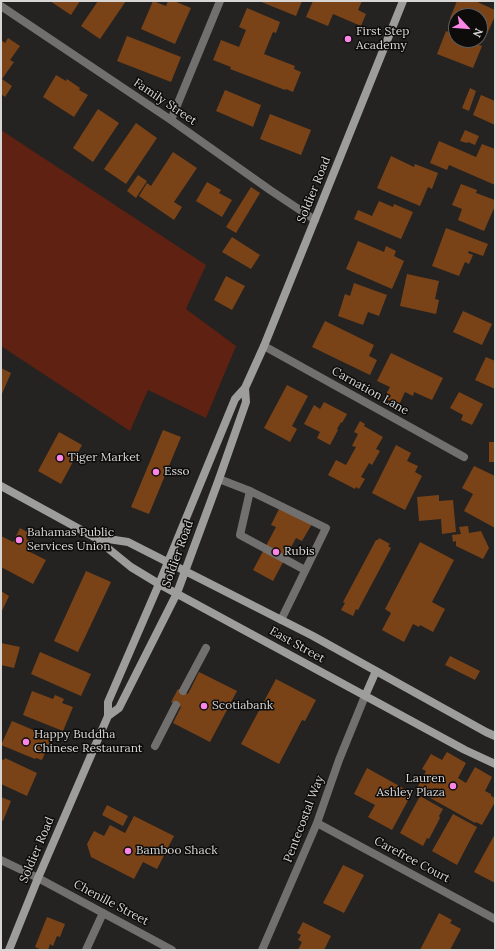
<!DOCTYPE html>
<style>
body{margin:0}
#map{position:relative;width:496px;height:951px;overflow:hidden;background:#242321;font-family:Lora,serif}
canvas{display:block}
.frame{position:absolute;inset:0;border:2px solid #d7d6d5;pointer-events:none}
.north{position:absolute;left:448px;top:8px;width:40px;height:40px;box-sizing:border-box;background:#0d0c0b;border:1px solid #5e5d5c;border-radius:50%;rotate:116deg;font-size:11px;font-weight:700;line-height:16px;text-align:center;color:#d7d6d5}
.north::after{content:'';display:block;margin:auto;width:14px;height:18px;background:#fb86e5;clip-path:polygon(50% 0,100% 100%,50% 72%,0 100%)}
</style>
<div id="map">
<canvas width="496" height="951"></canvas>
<div class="frame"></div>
<div class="north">N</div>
</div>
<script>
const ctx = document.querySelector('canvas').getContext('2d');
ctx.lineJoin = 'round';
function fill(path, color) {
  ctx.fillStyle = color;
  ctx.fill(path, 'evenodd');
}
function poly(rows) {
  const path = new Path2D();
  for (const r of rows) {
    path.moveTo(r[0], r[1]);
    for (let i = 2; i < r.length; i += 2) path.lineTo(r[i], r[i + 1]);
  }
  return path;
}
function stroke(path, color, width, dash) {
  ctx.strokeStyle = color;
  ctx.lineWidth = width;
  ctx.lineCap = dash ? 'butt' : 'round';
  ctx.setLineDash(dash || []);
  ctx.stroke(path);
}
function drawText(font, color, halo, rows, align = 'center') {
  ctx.font = font + ' Lora,serif';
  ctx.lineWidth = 3;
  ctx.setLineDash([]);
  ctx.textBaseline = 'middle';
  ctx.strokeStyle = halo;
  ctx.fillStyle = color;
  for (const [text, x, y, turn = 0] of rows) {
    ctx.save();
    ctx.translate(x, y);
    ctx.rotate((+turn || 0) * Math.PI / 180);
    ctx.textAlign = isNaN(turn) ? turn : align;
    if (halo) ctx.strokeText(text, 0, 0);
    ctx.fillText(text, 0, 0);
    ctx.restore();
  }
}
const green = poly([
 [1,130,206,265,186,309,236,346,206,418,148,390,130,431,1,346]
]);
const building = poly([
 [50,1,80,1,71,15],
 [98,1,126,1,100,39,81,26],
 [153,1,166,6,168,1,174,1,191,8,175,44,141,29],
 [259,1,302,1,296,16],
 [313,1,362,1,358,10,366,14,361,26,333,14,328,26,306,17],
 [457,1,475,1,495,10,495,16,487,34,480,31,480,16,456,16,456,21,450,18],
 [247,8,280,22,276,33,273,32,264,54,295,66,294,69,301,72,293,92,286,89,285,90,230,69,231,67,213,60,221,40,239,47,246,30,239,27],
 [446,31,456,35,456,40,468,40,482,46,473,68,437,54],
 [127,36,181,57,171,82,117,61],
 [8,38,20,46,10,60,14,62,2,79,12,86,5,97,1,94,1,40,5,43],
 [56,75,66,81,67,79,80,88,79,90,88,95,74,117,43,97],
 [470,88,476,91,469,111,462,108],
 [225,90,261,105,253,127,216,111],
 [481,95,495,101,495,125,473,115],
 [98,109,119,123,93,162,73,148],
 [270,114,311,130,301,155,260,139],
 [136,123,157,138,126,184,104,169],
 [465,130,479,136,475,145,468,142,467,143,460,141],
 [439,141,476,157,482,144,495,149,495,185,449,165,447,170,430,163],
 [173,152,197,168,174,202,182,207,174,220,139,196,147,183,151,186],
 [391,156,414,167,415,164,438,173,432,189,428,187,420,206,377,188],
 [138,175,147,181,136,198,127,191],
 [207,182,221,190,219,193,232,200,222,217,196,201],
 [461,184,477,190,476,193,495,200,495,206,484,231,458,220,462,209,452,205],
 [251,187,260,193,236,233,226,227],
 [379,201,393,207,394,204,413,212,401,239,354,219,358,210,372,216],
 [446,228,488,244,483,256,469,251,468,253,473,255,469,264,465,262,459,276,432,266],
 [232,237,260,255,251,269,222,252],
 [358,241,384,252,386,246,396,251,394,256,404,261,392,289,346,269],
 [407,274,439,281,435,299,439,300,436,314,400,306],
 [226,276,245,286,232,310,214,300],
 [354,283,387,295,379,316,368,312,363,325,338,316,345,294,350,296],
 [463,311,492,324,482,345,453,332],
 [325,321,374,345,369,356,377,360,370,375,312,347],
 [391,353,443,378,432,400,414,392,413,396,405,392,399,405,384,398,390,387,377,381],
 [486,357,495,361,495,389,475,380],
 [1,368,11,373,1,396],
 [287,385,308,396,292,426,297,429,290,442,264,428],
 [459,392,483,404,472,425,461,420,463,415,450,408],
 [324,402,347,414,342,423,341,422,337,429,338,430,330,445,317,438,320,432,304,424,314,405,320,409],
 [360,421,365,424,364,426,383,437,376,449,380,451,372,465,369,463,361,477,365,479,359,489,356,487,355,489,328,475,336,460,346,465,356,447,352,446,358,434,354,432],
 [163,430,181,437,149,514,131,507],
 [59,432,82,445,61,484,38,471],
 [489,442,495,442,495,462,489,462],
 [396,445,411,453,407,461,418,466,415,472,422,476,405,510,372,493],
 [474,466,495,476,495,528,464,511,473,494,462,488],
 [439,495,439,501,453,500,456,532,442,534,441,519,419,521,417,497],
 [280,507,312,524,302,541,296,538,273,581,253,570,276,527,271,525],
 [468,526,469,533,481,531,489,548,483,559,456,546,456,541,453,542,452,535,461,534,459,527],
 [20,528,29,533,26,539,33,543,28,551,46,560,33,584,1,567,1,536,13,542],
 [379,538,390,544,388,546,391,548,358,610,356,609,353,616,341,610,345,603,343,602,376,540,378,540],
 [420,542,454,560,432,602,445,609,433,632,420,625,419,627,413,624,404,642,382,630,391,613,385,609],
 [86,571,111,582,78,652,54,641],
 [1,591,9,596,1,613],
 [1,643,20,647,14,668,1,665],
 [40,652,91,674,81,696,31,674],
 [450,656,480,671,475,680,445,665],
 [199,672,237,691,210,742,173,723,181,707,171,702,178,689,188,694],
 [276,679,316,700,305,721,302,720,279,764,241,744],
 [32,691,53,699,55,695,64,699,62,703,73,707,63,731,23,715],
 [12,721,45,735,45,736,51,739,42,760,36,758,35,759,1,745],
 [447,752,466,763,458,778,466,783,475,767,492,777,485,791,491,794,491,796,495,798,495,802,482,825,476,822,475,823,416,790,426,771,422,769,431,754,442,760],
 [5,758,37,773,27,796,1,784,1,759,4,760],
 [367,768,412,793,392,830,368,817,375,805,354,794],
 [420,796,443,809,439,816,440,818,429,839,427,838,423,846,400,833],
 [1,797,11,801,3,821,1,820],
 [107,805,128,816,123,826,102,815],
 [453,814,477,827,457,865,432,851],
 [134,816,174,836,157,869,143,862,134,879,91,857,87,844,94,831,104,836,110,825,125,833],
 [495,834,495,883,474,872],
 [343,865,364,875,344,913,323,903],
 [439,913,452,920,450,923,461,929,450,950,420,950],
 [47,917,65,924,60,937,57,936,53,946,50,944,48,950,42,950,35,947],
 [303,922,331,936,324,950,298,950,302,942,298,940,301,935,297,933]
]);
const lane = poly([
 [219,479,250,491,326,528,281,620],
 [250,491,240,535,305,570],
 [183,691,206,648],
 [155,746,176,705],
 [86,950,103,913]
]);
const street = poly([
 [1,6,171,120,270,190,315,220],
 [171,120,220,1],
 [264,346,464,457],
 [317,823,495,919],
 [1,860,38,878,172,950],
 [262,950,317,823,339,760,365,696]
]);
const secondary = poly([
 [1,486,94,537,131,567,159,584,465,750,495,764],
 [95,537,128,542,313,636,486,732,495,736],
 [365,696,376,671],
 [108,716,119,708,177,593,219,479,246,402,245,388],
 [9,950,38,878,108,716,108,702,159,584,235,399,245,388,264,346,403,1]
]);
const markers = [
 [348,39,4,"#fb86e5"],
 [60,458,4,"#fb86e5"],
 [156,472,4,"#fb86e5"],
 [19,540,4,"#fb86e5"],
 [276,552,4,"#fb86e5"],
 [204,706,4,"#fb86e5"],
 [26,742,4,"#fb86e5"],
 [453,786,4,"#fb86e5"],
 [128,851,4,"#fb86e5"]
];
const poiNames = [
 ["First Step",356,32],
 ["Academy",356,46],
 ["Tiger Market",68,458],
 ["Esso",164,472],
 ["Bahamas Public",27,533],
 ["Services Union",27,547],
 ["Rubis",284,552],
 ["Scotiabank",212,706],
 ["Happy Buddha",34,735],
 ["Chinese Restaurant",34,749],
 ["Lauren",445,779,"right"],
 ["Ashley Plaza",445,793,"right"],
 ["Bamboo Shack",136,851]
];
const streetNames = [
 ["Family Street",165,102,34],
 ["Soldier Road",314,190,-68],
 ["Carnation Lane",370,391,29],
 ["Soldier Road",178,554,-70],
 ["East Street",297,645,29],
 ["Pentecostal Way",304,819,-69],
 ["Soldier Road",37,850,-67],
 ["Carefree Court",412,860,28],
 ["Chenille Street",111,903,28]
];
fill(green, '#5e2112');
fill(building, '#7a4317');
stroke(lane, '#71706f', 8);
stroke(street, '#71706f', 8);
stroke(secondary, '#9d9d9b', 8);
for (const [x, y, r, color] of markers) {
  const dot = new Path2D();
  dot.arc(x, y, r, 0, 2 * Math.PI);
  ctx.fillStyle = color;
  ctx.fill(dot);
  stroke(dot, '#0d0c0b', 1.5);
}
drawText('12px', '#d7d6d5', '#0d0c0b', poiNames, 'left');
drawText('12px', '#d7d6d5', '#0d0c0b', streetNames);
</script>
